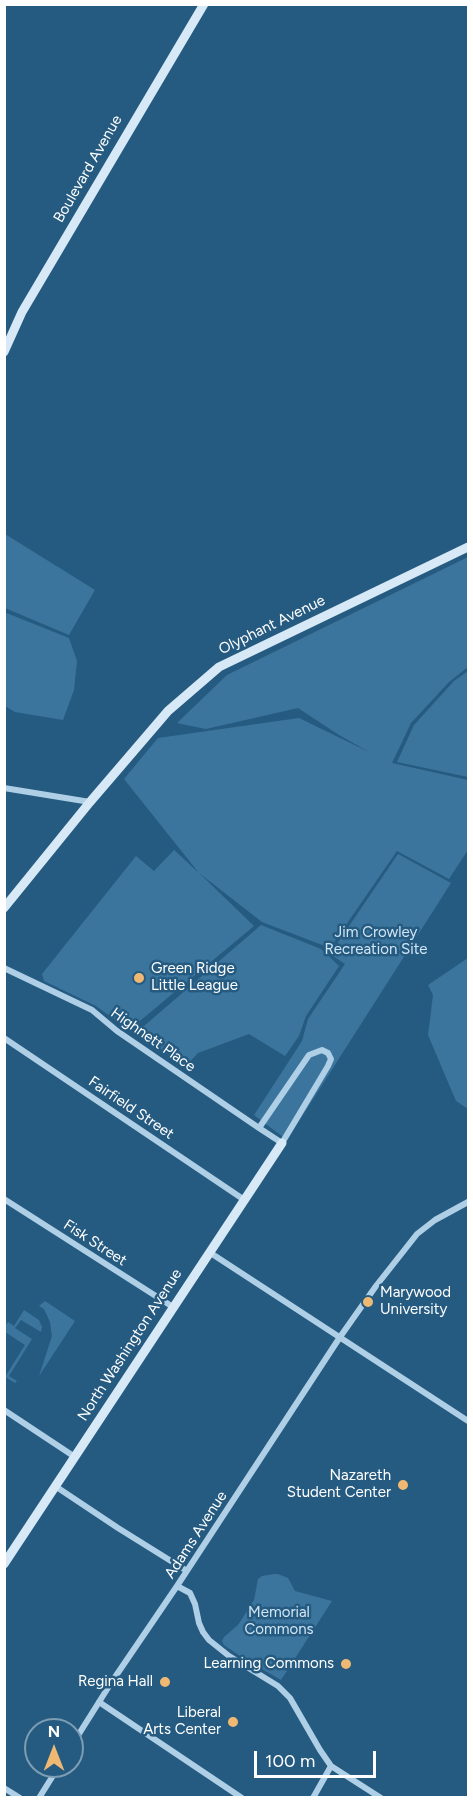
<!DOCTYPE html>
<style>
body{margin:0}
#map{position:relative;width:473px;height:1802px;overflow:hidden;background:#265b81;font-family:Figtree,sans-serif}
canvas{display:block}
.frame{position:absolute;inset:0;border:6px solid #fff;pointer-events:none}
.north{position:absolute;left:24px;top:1718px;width:60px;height:60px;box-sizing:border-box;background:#265b81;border:2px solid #7d9db3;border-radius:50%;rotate:0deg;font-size:16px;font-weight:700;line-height:24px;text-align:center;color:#fff}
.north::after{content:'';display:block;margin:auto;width:21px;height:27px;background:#efb973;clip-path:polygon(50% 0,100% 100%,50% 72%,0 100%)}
.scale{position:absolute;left:254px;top:1751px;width:122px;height:27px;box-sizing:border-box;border:3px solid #fff;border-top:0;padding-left:8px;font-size:18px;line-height:21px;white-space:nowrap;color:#fff;-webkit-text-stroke:4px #265b81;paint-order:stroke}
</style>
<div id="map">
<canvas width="473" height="1802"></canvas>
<div class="frame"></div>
<div class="north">N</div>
<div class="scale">100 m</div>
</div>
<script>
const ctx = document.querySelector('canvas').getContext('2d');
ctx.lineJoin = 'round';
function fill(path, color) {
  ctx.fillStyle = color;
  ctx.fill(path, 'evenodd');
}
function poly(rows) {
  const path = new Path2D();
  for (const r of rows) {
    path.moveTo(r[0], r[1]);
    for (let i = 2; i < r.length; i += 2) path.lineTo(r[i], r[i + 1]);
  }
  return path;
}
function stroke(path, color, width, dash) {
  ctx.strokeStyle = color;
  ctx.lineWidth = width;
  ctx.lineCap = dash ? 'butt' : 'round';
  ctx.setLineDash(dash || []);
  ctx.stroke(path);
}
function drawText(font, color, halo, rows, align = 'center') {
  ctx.font = font + ' Figtree,sans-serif';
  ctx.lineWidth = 5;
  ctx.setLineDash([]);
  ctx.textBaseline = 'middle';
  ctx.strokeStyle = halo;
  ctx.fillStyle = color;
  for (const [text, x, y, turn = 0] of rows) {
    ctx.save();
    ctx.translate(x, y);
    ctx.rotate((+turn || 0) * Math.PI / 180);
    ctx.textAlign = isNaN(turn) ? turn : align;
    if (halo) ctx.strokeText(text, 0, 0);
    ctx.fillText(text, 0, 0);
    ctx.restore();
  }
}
const green = poly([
 [5,534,95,590,69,635,5,608],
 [468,557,468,667,449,682,411,723,392,763,468,780,468,850,449,879,397,851,330,948,262,922,199,873,254,926,129,1030,96,1006,44,981,42,974,136,856,154,871,174,850,199,873,124,779,158,738,299,718,371,753,339,735,298,708,206,729,177,723,227,675],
 [4,612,69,638,77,661,74,690,63,720,15,712,5,706],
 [468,671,468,777,397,762,414,725,454,681],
 [398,854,451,883,287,1140,254,1115,302,1041,308,1019,345,964,330,954],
 [261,925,321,949,339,966,306,1016,299,1036,285,1056,249,1034,198,1053,186,1066,136,1033],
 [468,958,468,1109,456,1101,428,1035,433,995,428,985],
 [45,1301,75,1321,39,1376,52,1336,50,1322,44,1309,39,1306],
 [24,1310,39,1320,42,1327,41,1332,21,1320,15,1328,32,1339,9,1376,17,1381,15,1383,5,1377,25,1345,5,1332,5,1326,8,1322,14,1326],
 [274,1574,278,1574,288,1578,295,1591,332,1601,281,1680,246,1660,224,1645,222,1641,224,1637,238,1625,254,1600,258,1579,262,1576]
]);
const street = poly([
 [4,788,90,802],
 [4,968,92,1010,117,1031,259,1128,282,1143,328,1066,331,1059,328,1053,322,1050,309,1055,259,1128],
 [4,1038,243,1199],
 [4,1199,173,1307],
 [209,1252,468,1421],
 [4,1410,75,1457],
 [55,1486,118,1528,187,1571],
 [177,1586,190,1593,195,1604,199,1623,203,1632,209,1640,229,1656,278,1686,290,1698,320,1750,331,1766,381,1798],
 [99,1702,242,1798],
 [72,1745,111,1683,177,1586,340,1337,376,1286,417,1234,435,1220,468,1202],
 [4,1788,20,1798],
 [39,1798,59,1766],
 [313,1798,331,1766]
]);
const secondary = poly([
 [4,352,22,312,204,4],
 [4,908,90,802,168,711,219,667,468,547],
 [4,1564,282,1143]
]);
const markers = [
 [139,978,6,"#efb973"],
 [368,1302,6,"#efb973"],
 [403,1485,6,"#efb973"],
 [346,1664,6,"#efb973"],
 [165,1682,6,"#efb973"],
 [233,1722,6,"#efb973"]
];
const streetNames = [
 ["Boulevard Avenue",88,169,-60],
 ["Olyphant Avenue",272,625,-26],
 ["Highnett Place",153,1040,35],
 ["Fairfield Street",131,1108,34],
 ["Fisk Street",95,1243,33],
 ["North Washington Avenue",130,1345,-57],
 ["Adams Avenue",196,1535,-57]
];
const parkNames = [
 ["Jim Crowley",376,933],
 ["Recreation Site",376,950],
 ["Memorial",279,1613],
 ["Commons",279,1630]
];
const poiNames = [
 ["Green Ridge",151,969,"left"],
 ["Little League",151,986,"left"],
 ["Marywood",380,1293,"left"],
 ["University",380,1310,"left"],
 ["Nazareth",391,1476],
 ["Student Center",391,1493],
 ["Learning Commons",334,1664],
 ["Regina Hall",153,1682],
 ["Liberal",221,1713],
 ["Arts Center",221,1730]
];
fill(green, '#3b759e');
stroke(street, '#aecfe6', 6);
stroke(secondary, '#d7e9f6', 9);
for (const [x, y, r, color] of markers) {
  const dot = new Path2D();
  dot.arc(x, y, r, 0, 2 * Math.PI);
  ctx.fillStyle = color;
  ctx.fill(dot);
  stroke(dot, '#265b81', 2);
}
drawText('15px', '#fff', '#265b81', streetNames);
drawText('15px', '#d1e6f5', '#265b81', parkNames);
drawText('15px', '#fff', '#265b81', poiNames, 'right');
</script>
